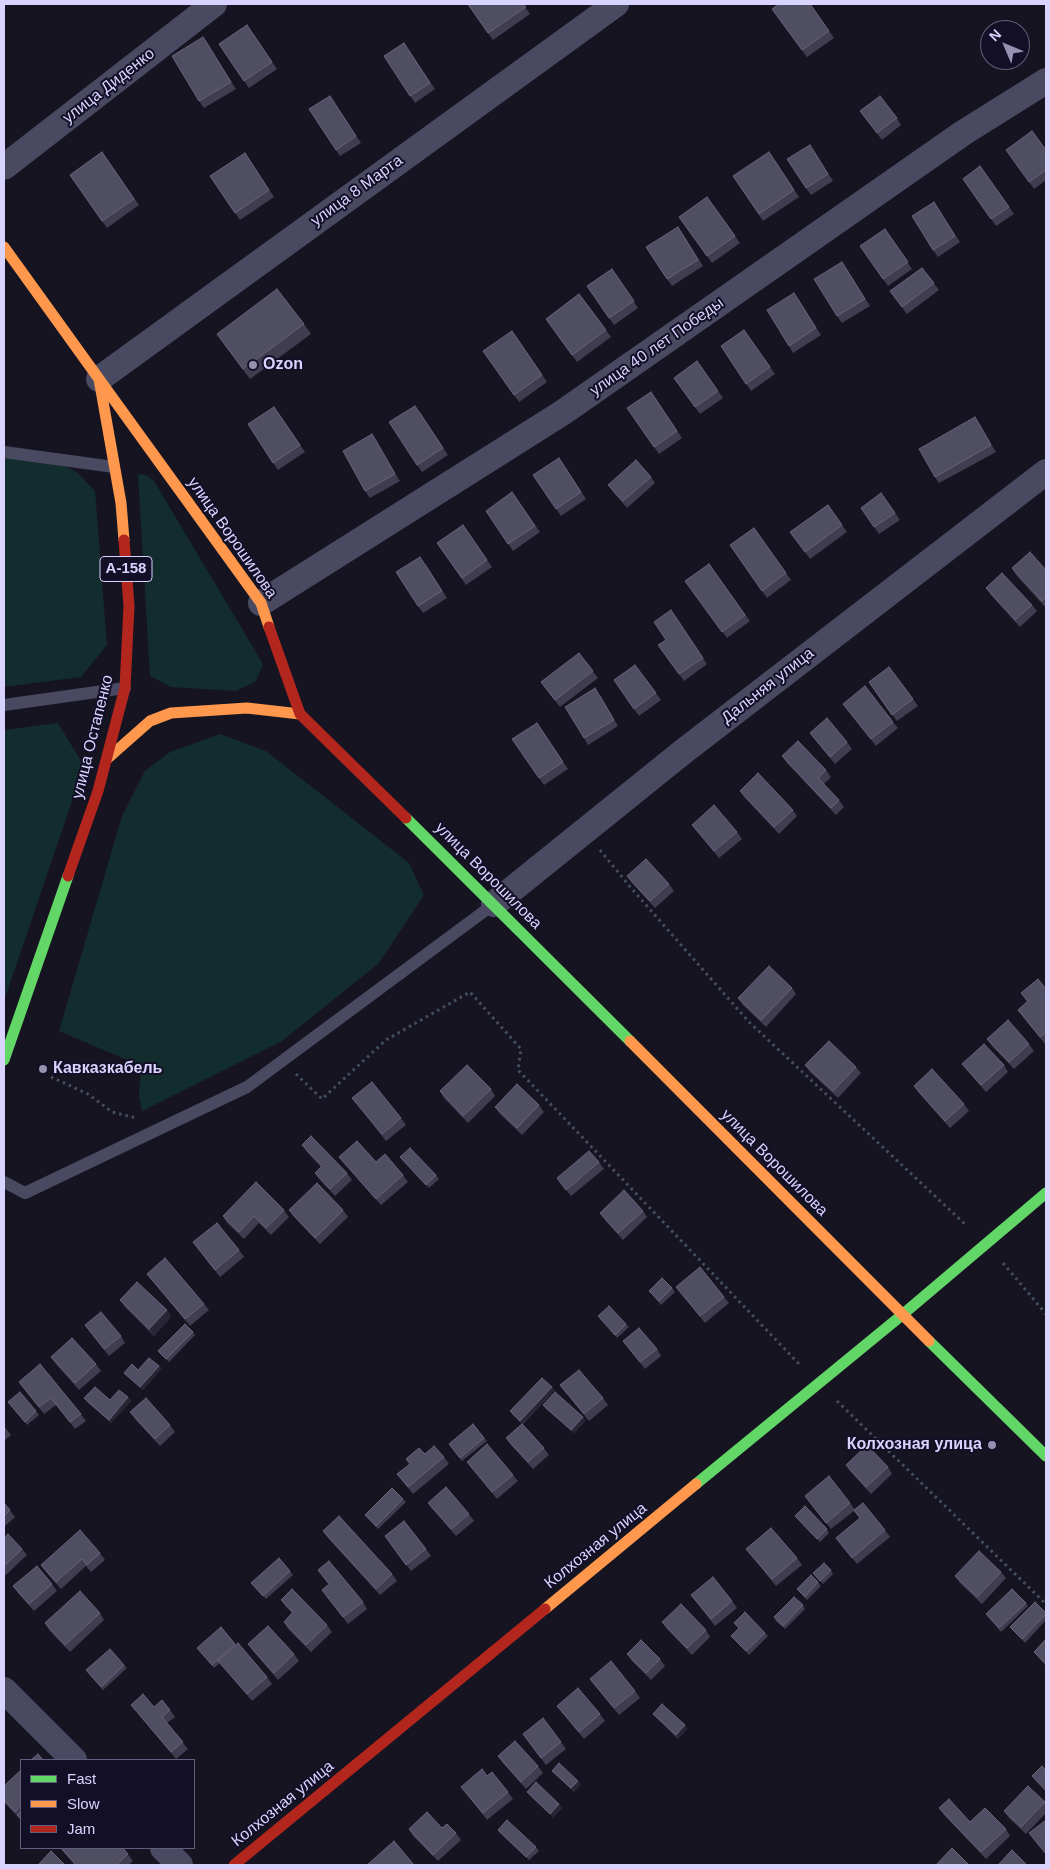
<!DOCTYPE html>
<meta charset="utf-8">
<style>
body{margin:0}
#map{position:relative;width:1050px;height:1869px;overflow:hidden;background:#161421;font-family:Helvetica,sans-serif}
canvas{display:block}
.frame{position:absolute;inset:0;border:5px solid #d9d4ff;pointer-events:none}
.legend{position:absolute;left:20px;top:1759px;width:175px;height:90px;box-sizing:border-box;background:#130f26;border:1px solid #625e7d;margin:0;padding:6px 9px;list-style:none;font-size:15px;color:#d9d4ff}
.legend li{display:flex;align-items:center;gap:10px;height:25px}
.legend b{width:25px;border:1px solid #625e7d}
.north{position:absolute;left:980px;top:20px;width:50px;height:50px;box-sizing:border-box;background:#130f26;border:1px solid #625e7d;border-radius:50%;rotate:315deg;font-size:14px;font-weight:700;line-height:20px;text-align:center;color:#d9d4ff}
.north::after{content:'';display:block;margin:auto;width:18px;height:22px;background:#9591b1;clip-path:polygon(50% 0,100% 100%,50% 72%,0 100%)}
</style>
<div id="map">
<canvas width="1050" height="1869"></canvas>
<div class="frame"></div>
<ul class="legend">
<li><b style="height:6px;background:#63d668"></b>Fast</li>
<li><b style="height:6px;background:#ff974d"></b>Slow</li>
<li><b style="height:6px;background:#b3261e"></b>Jam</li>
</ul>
<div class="north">N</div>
</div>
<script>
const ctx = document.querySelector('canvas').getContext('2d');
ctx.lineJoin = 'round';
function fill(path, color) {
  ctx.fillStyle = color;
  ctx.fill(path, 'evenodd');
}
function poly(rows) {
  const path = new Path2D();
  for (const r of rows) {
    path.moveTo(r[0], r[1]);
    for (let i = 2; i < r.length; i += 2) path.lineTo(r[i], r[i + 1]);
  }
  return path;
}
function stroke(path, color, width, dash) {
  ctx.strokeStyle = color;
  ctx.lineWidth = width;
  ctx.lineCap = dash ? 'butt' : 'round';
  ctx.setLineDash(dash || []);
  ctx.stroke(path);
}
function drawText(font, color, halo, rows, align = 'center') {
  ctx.font = font + ' Helvetica,sans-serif';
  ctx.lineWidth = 4;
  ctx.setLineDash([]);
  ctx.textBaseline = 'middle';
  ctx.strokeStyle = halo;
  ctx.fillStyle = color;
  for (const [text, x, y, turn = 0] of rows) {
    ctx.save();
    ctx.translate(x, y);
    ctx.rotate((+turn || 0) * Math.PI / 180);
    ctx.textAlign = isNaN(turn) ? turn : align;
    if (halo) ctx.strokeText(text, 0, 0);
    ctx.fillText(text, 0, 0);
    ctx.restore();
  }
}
const green = poly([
 [4,457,56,461,77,472,95,491,107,645,81,677,4,687],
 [138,474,146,475,154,481,263,664,256,681,236,691,171,687,150,676],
 [58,723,84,766,4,1001,4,730],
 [220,734,266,751,409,863,424,895,379,963,282,1041,142,1111,139,1095,141,1066,59,1031,122,816,145,771,170,752]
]);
const path = poly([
 [600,850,631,888,749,1022,967,1226],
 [296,1074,322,1099,386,1040,470,992,521,1049,518,1070,800,1365],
 [51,1077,88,1094,112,1112,136,1118],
 [1003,1263,1046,1314],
 [837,1401,1046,1604]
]);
const lane = poly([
 [4,452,114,467],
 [4,705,125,688],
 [4,1182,25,1193,247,1087,494,904]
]);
const street = poly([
 [4,167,214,4],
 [99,379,616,4],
 [261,603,562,413,963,133,1046,81],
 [494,904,684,751,1046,472],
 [4,1690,74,1760],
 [163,1848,180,1865]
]);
const fast = poly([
 [406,818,630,1041],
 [4,1060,68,876],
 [929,1341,1046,1456],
 [696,1484,902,1315,1046,1193]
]);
const slow = poly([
 [4,247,99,379,121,503,124,540],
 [99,379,261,603,269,627],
 [107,759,150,721,171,713,247,708,300,714],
 [630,1041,929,1341],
 [545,1609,696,1484]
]);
const jam = poly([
 [269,627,300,714,406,818],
 [68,876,98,791,125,688,129,606,124,540],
 [234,1865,545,1609]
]);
const wall = poly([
 [467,4,523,4,530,14,493,40],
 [810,4,834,38,807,57,772,9],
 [247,25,277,69,249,88,219,44],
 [203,37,236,89,204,108,199,101],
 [404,43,435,89,415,103,384,56],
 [330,96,361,143,340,156,309,109],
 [860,111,897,118,901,125,882,140],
 [810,145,833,181,811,195,806,188],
 [1006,150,1046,150,1046,180,1034,189],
 [102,152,139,205,107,228,70,175],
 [769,152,799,197,763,221,733,176],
 [245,153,274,197,240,220,210,176],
 [980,166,1014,214,996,226,963,179],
 [707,197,740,243,712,263,679,217],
 [934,202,960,242,938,257,933,250],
 [885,229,912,269,888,286,860,246],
 [683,234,703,266,672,286,667,279],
 [842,262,870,306,842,323,837,316],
 [922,268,939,290,907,314,890,291],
 [612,269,638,308,614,325,587,286],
 [579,294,611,337,577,362,546,319],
 [799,300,821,335,793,353,789,346],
 [304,324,311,334,250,379,224,344],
 [744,330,775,374,751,391,721,346],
 [512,331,547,382,519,402,483,351],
 [697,361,723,398,700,414,674,378],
 [651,392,682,438,659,454,627,408],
 [274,407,305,452,278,470,248,424],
 [420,412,448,455,422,472,417,465],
 [975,417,980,424,996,452,939,483,935,477],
 [372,434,377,441,400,481,370,498,365,491],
 [559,458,586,499,561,516,533,475],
 [651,477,655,483,627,508,613,492,608,485],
 [512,492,540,532,513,551,486,511],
 [881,493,900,520,879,534,861,508],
 [828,505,847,532,810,559,790,532],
 [463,525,492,567,466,585,437,543],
 [754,528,791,580,767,598,730,545],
 [425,563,447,598,423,613,418,606],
 [709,564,750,621,727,638,685,581],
 [1012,568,1046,570,1046,608,1016,575],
 [986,588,1032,605,1037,611,1020,627,991,595],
 [671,610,707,664,684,681,658,645,666,640],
 [579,653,598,678,560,707,546,689],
 [635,665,661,700,639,716,614,680],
 [889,667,918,706,897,721,869,682],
 [600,695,618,726,588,745,584,738],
 [843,704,893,722,898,728,876,746],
 [537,723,568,769,544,785,512,739],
 [810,733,847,742,852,749,835,764],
 [782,756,826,770,831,777,824,784,839,800,844,807,836,815,787,763],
 [740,791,793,810,797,816,779,834,745,798],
 [692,825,737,832,742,839,719,858,697,831],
 [627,876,669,884,674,891,655,908,632,883],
 [792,988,796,994,766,1027,743,1005,738,998],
 [1046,989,1046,1043,1045,1044,1018,1010,1027,1002,1021,993],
 [987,1039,1029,1044,1034,1051,1014,1069,992,1046],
 [962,1064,1004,1065,1008,1072,986,1092,967,1070],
 [805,1065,856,1067,861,1073,838,1098,810,1072],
 [914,1086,964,1104,969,1111,950,1128,918,1092],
 [491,1089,495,1096,468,1123,444,1098,440,1091],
 [352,1098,401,1118,406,1125,386,1141],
 [539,1105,544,1112,522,1135,500,1114,495,1107],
 [302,1145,347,1173,352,1180,335,1196,320,1180,315,1173,321,1167,307,1152],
 [339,1157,376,1162,403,1175,408,1182,381,1205,344,1163],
 [400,1157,436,1175,439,1179,429,1188],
 [599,1162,604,1169,571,1196,557,1178],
 [284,1210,289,1217,271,1235,259,1223,244,1239,227,1223,223,1216],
 [289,1210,343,1210,348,1217,320,1244,293,1216],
 [643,1211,647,1217,623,1240,605,1220,600,1213],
 [193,1242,239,1250,244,1257,220,1277],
 [147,1274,204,1304,209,1310,190,1326,152,1280],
 [676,1287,724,1297,729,1303,705,1323],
 [672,1288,675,1292,661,1305,649,1291],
 [120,1300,167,1310,171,1317,154,1336,125,1307],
 [598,1316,626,1324,629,1327,617,1338],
 [85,1325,121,1336,125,1343,109,1356],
 [193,1332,195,1335,169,1362,158,1351],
 [623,1341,657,1349,661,1356,645,1369],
 [51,1357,96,1364,101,1371,79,1390,56,1364],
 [159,1366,161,1369,143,1390,127,1376,124,1373],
 [19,1382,81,1414,86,1421,75,1429,56,1405,44,1414],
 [560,1385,603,1398,608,1405,589,1421],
 [552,1387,554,1391,523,1424,544,1448,549,1455,533,1469,511,1445,506,1438,522,1424,513,1415,510,1411],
 [128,1397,131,1401,111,1423,87,1402,84,1398,110,1400],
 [8,1402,36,1411,39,1415,27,1425],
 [543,1405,583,1417,585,1421,574,1433,546,1409],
 [130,1412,170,1425,175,1432,160,1446,135,1419],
 [473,1424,487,1441,462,1461,449,1444],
 [4,1426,11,1435,4,1441],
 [425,1454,444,1457,449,1464,413,1494,397,1474,410,1464,406,1459],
 [467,1462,513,1475,518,1481,497,1499],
 [846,1465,888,1467,892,1474,871,1494,850,1471],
 [805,1496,850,1503,855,1510,885,1530,890,1537,857,1564,836,1538,860,1519,854,1511,831,1529],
 [403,1499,406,1502,378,1529,365,1515],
 [4,1503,15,1517,4,1527],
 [428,1503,469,1514,474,1521,456,1536,433,1509],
 [795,1516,827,1529,829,1533,820,1542],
 [323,1531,392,1574,397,1581,380,1595,328,1538],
 [4,1538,22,1549,27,1555,6,1575,4,1573],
 [390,1543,426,1549,431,1556,411,1571],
 [746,1549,797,1558,802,1565,776,1586],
 [100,1553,105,1560,91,1572,86,1566,61,1589,46,1572,41,1565],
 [318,1570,363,1602,367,1609,348,1624,322,1590,329,1584],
 [831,1570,833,1574,823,1584,813,1573],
 [290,1571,293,1575,266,1599,251,1583],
 [1001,1572,1006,1578,982,1604,960,1583,955,1576],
 [818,1582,821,1586,807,1600,797,1589],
 [52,1584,57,1591,34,1611,18,1593,13,1586],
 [691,1595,732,1601,737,1608,715,1626],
 [281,1600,327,1625,332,1632,311,1652,288,1629,284,1622,292,1613,286,1607],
 [1026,1603,1028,1606,1001,1632,986,1614],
 [803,1605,805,1609,785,1629,776,1621,774,1617],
 [100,1613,104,1620,70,1652,49,1630,45,1623],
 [1046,1613,1046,1620,1025,1643,1010,1627],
 [662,1622,706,1630,710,1637,692,1655,667,1629],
 [734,1623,765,1633,768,1636,749,1655,731,1636,739,1629],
 [221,1627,236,1645,267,1677,272,1684,252,1701,220,1663,214,1668,197,1648],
 [1046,1639,1046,1666,1039,1658,1034,1652],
 [248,1644,294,1654,299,1661,278,1680,253,1651],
 [627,1654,660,1659,665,1666,651,1680,632,1661],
 [124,1665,127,1668,103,1690,86,1670],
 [590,1679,635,1691,640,1698,619,1715],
 [131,1705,170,1710,175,1717,167,1723,188,1749,176,1759],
 [557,1706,600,1714,605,1721,584,1739],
 [653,1714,685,1725,687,1729,678,1739],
 [523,1734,561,1742,566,1749,546,1765],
 [498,1756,538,1766,543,1773,526,1789,503,1763],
 [21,1770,21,1820,4,1802,4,1786],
 [552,1771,581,1784,574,1792,555,1774],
 [487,1776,508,1792,513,1799,487,1820,461,1787],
 [527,1792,559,1804,562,1808,553,1817,530,1795],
 [1045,1802,1046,1804,1046,1813,1026,1834,1009,1818,1004,1811],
 [939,1808,970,1822,1006,1829,1010,1836,986,1859,944,1815],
 [442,1828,456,1833,461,1840,438,1861,413,1836,409,1829],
 [498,1830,536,1847,539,1851,529,1860,500,1833],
 [60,1848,123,1848,133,1861,128,1865,75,1865]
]);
const shadedWall = poly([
 [203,37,208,43,236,89,231,82],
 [975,417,980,424,996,452,991,445],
 [372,434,377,441,400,481,395,474],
 [167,1310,171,1317,154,1336,149,1329],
 [159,1366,161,1369,143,1390,140,1387],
 [552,1387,554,1391,522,1424,520,1421],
 [128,1397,131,1401,111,1423,109,1420],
 [583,1417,585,1421,574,1433,571,1430],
 [685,1725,687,1729,678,1739,676,1735],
 [578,1781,581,1784,574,1792,571,1788],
 [559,1804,562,1808,553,1817,550,1814]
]);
const building = poly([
 [468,4,523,4,526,7,488,33,468,4],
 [779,4,810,4,829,31,802,50,772,9,779,4],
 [247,25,272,62,244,81,219,44,247,25],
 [203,37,231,82,199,101,172,56,203,37],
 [404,43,430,83,410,96,384,56,404,43],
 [330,96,356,136,336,150,309,109,330,96],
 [880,96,897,118,877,133,860,111,880,96],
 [1032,131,1046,150,1046,170,1029,182,1006,150,1032,131],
 [810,145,828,174,806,188,787,159,810,145],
 [102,152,134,199,102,221,70,175,102,152],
 [769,152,794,190,759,214,733,176,769,152],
 [245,153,269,190,235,213,210,176,245,153],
 [980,166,1009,207,991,219,963,179,980,166],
 [707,197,735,236,707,256,679,217,707,197],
 [934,202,955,236,933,250,912,216,934,202],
 [678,227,698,260,667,279,646,247,678,227],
 [885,229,908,262,883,279,860,246,885,229],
 [842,262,865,299,837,316,814,279,842,262],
 [922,268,934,283,902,307,890,291,922,268],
 [612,269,634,301,609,318,587,286,612,269],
 [277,289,304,324,243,369,217,334,277,289],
 [794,293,816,328,789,346,767,310,794,293],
 [579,294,606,330,572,355,546,319,579,294],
 [744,330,770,367,746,384,721,346,744,330],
 [512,331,542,375,514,395,483,351,512,331],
 [697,361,718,391,695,407,674,378,697,361],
 [651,392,677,431,654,447,627,408,651,392],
 [415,406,443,448,417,465,389,422,415,406],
 [274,407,300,445,273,463,248,424,274,407],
 [975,417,991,445,935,477,919,449,975,417],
 [372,434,395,474,365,491,343,451,372,434],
 [559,458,581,492,556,509,533,475,559,458],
 [636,460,651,477,623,501,608,485,636,460],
 [512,492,535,526,508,544,486,511,512,492],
 [881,493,895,513,874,527,861,508,881,493],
 [828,505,842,525,805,552,790,532,828,505],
 [463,525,487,560,462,578,437,543,463,525],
 [754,528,786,573,762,591,730,545,754,528],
 [1030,552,1046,570,1046,597,1042,601,1012,568,1030,552],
 [420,557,442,591,418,606,396,572,420,557],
 [709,564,745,615,722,632,685,581,709,564],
 [1002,573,1032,605,1015,620,986,588,1002,573],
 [671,610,703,658,679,674,658,645,666,640,654,622,671,610],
 [579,653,593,671,555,700,541,682,579,653],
 [635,665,656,693,634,709,614,680,635,665],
 [889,667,913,699,892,715,869,682,889,667],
 [865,686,893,722,871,739,843,704,865,686],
 [595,688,614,720,584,738,565,707,595,688],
 [827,718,847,742,830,757,810,733,827,718],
 [537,723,563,762,539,778,512,739,537,723],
 [798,741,826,770,818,778,839,800,831,808,782,756,798,741],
 [758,773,793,810,774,827,740,791,758,773],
 [714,805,737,832,714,851,692,825,714,805],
 [646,859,669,884,650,901,627,876,646,859],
 [769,966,792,988,761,1020,738,998,769,966],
 [1038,979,1046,989,1046,1032,1040,1037,1018,1010,1028,1001,1021,993,1038,979],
 [1008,1020,1029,1044,1009,1062,987,1039,1008,1020],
 [829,1041,856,1067,833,1091,805,1065,829,1041],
 [984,1044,1004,1065,981,1085,962,1064,984,1044],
 [467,1065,491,1089,463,1116,440,1091,467,1065],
 [932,1069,964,1104,945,1121,914,1086,932,1069],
 [372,1082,401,1118,382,1134,352,1098,372,1082],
 [517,1084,539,1105,517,1128,495,1107,517,1084],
 [311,1136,347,1173,330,1189,315,1173,322,1166,302,1145,311,1136],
 [357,1141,376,1162,385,1154,403,1175,376,1199,339,1157,357,1141],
 [410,1148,436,1175,426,1185,400,1157,410,1148],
 [589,1151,599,1162,566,1190,557,1178,589,1151],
 [256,1182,284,1210,266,1228,254,1216,239,1232,223,1216,256,1182],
 [317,1183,343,1210,315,1238,289,1210,317,1183],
 [624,1190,643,1211,618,1233,600,1213,624,1190],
 [217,1223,239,1250,215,1270,193,1242,217,1223],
 [165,1258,204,1304,185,1319,147,1274,165,1258],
 [700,1267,724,1297,700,1316,676,1287,700,1267],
 [662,1278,672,1288,659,1301,649,1291,662,1278],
 [137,1282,167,1310,149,1329,120,1300,137,1282],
 [609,1306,626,1324,615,1335,598,1316,609,1306],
 [101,1312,121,1336,104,1349,85,1325,101,1312],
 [185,1324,193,1332,166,1359,158,1351,185,1324],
 [639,1328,657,1349,640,1362,623,1341,639,1328],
 [72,1338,96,1364,75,1383,51,1357,72,1338],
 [149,1358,159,1366,140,1387,124,1373,132,1364,138,1370,149,1358],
 [40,1364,81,1414,70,1422,51,1398,39,1407,19,1382,40,1364],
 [579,1370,603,1398,584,1414,560,1385,579,1370],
 [542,1378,552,1387,520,1421,510,1411,542,1378],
 [95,1387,110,1400,119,1390,128,1397,109,1420,84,1398,95,1387],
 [20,1392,36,1411,25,1422,8,1402,20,1392],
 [555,1392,583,1417,571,1430,543,1405,555,1392],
 [146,1398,170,1425,155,1439,130,1412,146,1398],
 [473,1424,484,1438,460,1458,449,1444,473,1424],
 [522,1424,544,1448,528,1462,506,1438,522,1424],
 [487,1444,513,1475,492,1492,467,1462,487,1444],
 [867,1445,888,1467,866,1487,846,1465,867,1445],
 [434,1446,444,1457,408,1487,397,1474,410,1464,406,1459,419,1448,425,1454,434,1446],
 [829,1476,850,1503,826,1523,805,1496,829,1476],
 [446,1487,469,1514,451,1529,428,1503,446,1487],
 [392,1488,403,1499,376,1526,365,1515,392,1488],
 [4,1503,10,1510,4,1516,4,1503],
 [863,1503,885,1530,852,1558,836,1538,860,1518,854,1510,863,1503],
 [805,1506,827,1529,817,1539,795,1516,805,1506],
 [339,1516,392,1574,376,1589,323,1531,339,1516],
 [404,1521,426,1549,406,1565,385,1536,404,1521],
 [771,1528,797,1558,772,1579,746,1549,771,1528],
 [80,1530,100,1553,87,1565,82,1559,56,1582,41,1565,80,1530],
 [8,1534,22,1549,4,1566,4,1538,8,1534],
 [979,1551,1001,1572,977,1597,955,1576,979,1551],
 [279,1558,290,1571,263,1596,251,1583,279,1558],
 [329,1561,363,1602,343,1617,322,1590,329,1584,318,1570,329,1561],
 [824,1563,831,1570,820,1581,813,1573,824,1563],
 [37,1566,52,1584,29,1604,13,1586,37,1566],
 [811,1575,818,1582,805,1597,797,1589,811,1575],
 [713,1577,732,1601,711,1619,691,1595,713,1577],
 [292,1589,327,1625,306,1645,284,1622,293,1612,281,1600,292,1589],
 [1012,1589,1026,1603,999,1628,986,1614,1012,1589],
 [80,1591,100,1613,65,1645,45,1623,80,1591],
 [794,1597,803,1605,783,1626,774,1617,794,1597],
 [1035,1602,1046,1613,1046,1614,1022,1639,1010,1627,1035,1602],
 [681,1604,706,1630,687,1648,662,1622,681,1604],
 [745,1612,765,1633,746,1651,731,1636,739,1628,734,1623,745,1612],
 [268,1626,294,1654,274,1673,248,1644,268,1626],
 [221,1627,235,1644,212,1665,197,1648,221,1627],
 [1046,1639,1046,1664,1034,1652,1046,1639],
 [641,1640,660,1659,646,1673,627,1654,641,1640],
 [238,1643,267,1677,247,1694,218,1661,238,1643],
 [110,1649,124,1665,101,1687,86,1670,110,1649],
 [611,1661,635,1691,614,1708,590,1679,611,1661],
 [578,1688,600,1714,579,1732,557,1706,578,1688],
 [143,1694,154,1707,162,1700,170,1710,162,1717,183,1742,171,1752,131,1705,143,1694],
 [662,1704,685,1725,676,1735,653,1714,662,1704],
 [543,1718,561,1742,541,1758,523,1734,543,1718],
 [515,1741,538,1766,521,1782,498,1756,515,1741],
 [38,1754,43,1760,31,1760,38,1754],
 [559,1763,578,1781,571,1788,552,1771,559,1763],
 [1042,1766,1046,1770,1046,1791,1032,1776,1042,1766],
 [482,1769,487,1776,492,1772,508,1792,483,1813,461,1787,482,1769],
 [21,1770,21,1805,15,1812,4,1800,4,1786,21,1770],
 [536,1782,559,1804,550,1814,527,1792,536,1782],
 [1028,1786,1045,1802,1021,1827,1004,1811,1028,1786],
 [949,1799,970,1822,985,1808,1006,1829,981,1852,939,1808,949,1799],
 [21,1811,21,1819,17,1815,21,1811],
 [427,1812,442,1828,447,1824,456,1833,433,1855,409,1829,427,1812],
 [507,1820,536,1847,526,1857,498,1830,507,1820],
 [1046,1820,1046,1854,1029,1833,1046,1820],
 [394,1841,414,1865,367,1865,394,1841],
 [61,1848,123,1848,128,1854,116,1865,76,1865,61,1848],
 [952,1848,969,1865,936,1865,952,1848],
 [1012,1850,1027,1865,998,1865,1012,1850],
 [51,1851,64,1864,63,1865,38,1865,51,1851]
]);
const markers = [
 [253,365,5,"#9591b1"],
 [43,1069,5,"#9591b1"],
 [992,1445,5,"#9591b1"]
];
const shields = [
 [126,569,52]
];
const shieldNames = [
 ["А-158",126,569]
];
const streetNames = [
 ["улица Диденко",109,86,-38],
 ["улица 8 Марта",357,191,-36],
 ["улица 40 лет Победы",657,347,-35],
 ["улица Ворошилова",232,538,55],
 ["Дальняя улица",768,686,-38],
 ["улица Остапенко",93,737,-76],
 ["улица Ворошилова",488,876,45],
 ["улица Ворошилова",774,1163,45],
 ["Колхозная улица",596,1546,-39],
 ["Колхозная улица",283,1804,-39]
];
const poiNames = [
 ["Ozon",263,365],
 ["Кавказкабель",53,1069],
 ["Колхозная улица",982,1445,"right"]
];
fill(green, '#132c2d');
stroke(path, '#44505f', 3, [2.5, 4]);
stroke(lane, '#4a4962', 12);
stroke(street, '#4a4962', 26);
stroke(fast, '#63d668', 11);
stroke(slow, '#ff974d', 11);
stroke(jam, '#b3261e', 11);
fill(wall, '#403d50');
fill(shadedWall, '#282635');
fill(building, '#504e63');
stroke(building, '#66637b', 1);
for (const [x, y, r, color] of markers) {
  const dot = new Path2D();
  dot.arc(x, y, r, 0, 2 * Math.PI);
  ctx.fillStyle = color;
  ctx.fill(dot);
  stroke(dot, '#130f26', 2);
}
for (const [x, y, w] of shields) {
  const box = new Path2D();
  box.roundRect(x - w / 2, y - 12.5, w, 25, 4);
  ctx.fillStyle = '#130f26';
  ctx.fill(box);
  stroke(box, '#d9d4ff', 1);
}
drawText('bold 15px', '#d9d4ff', null, shieldNames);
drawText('16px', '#d9d4ff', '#130f26', streetNames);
drawText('bold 16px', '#d9d4ff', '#130f26', poiNames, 'left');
</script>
